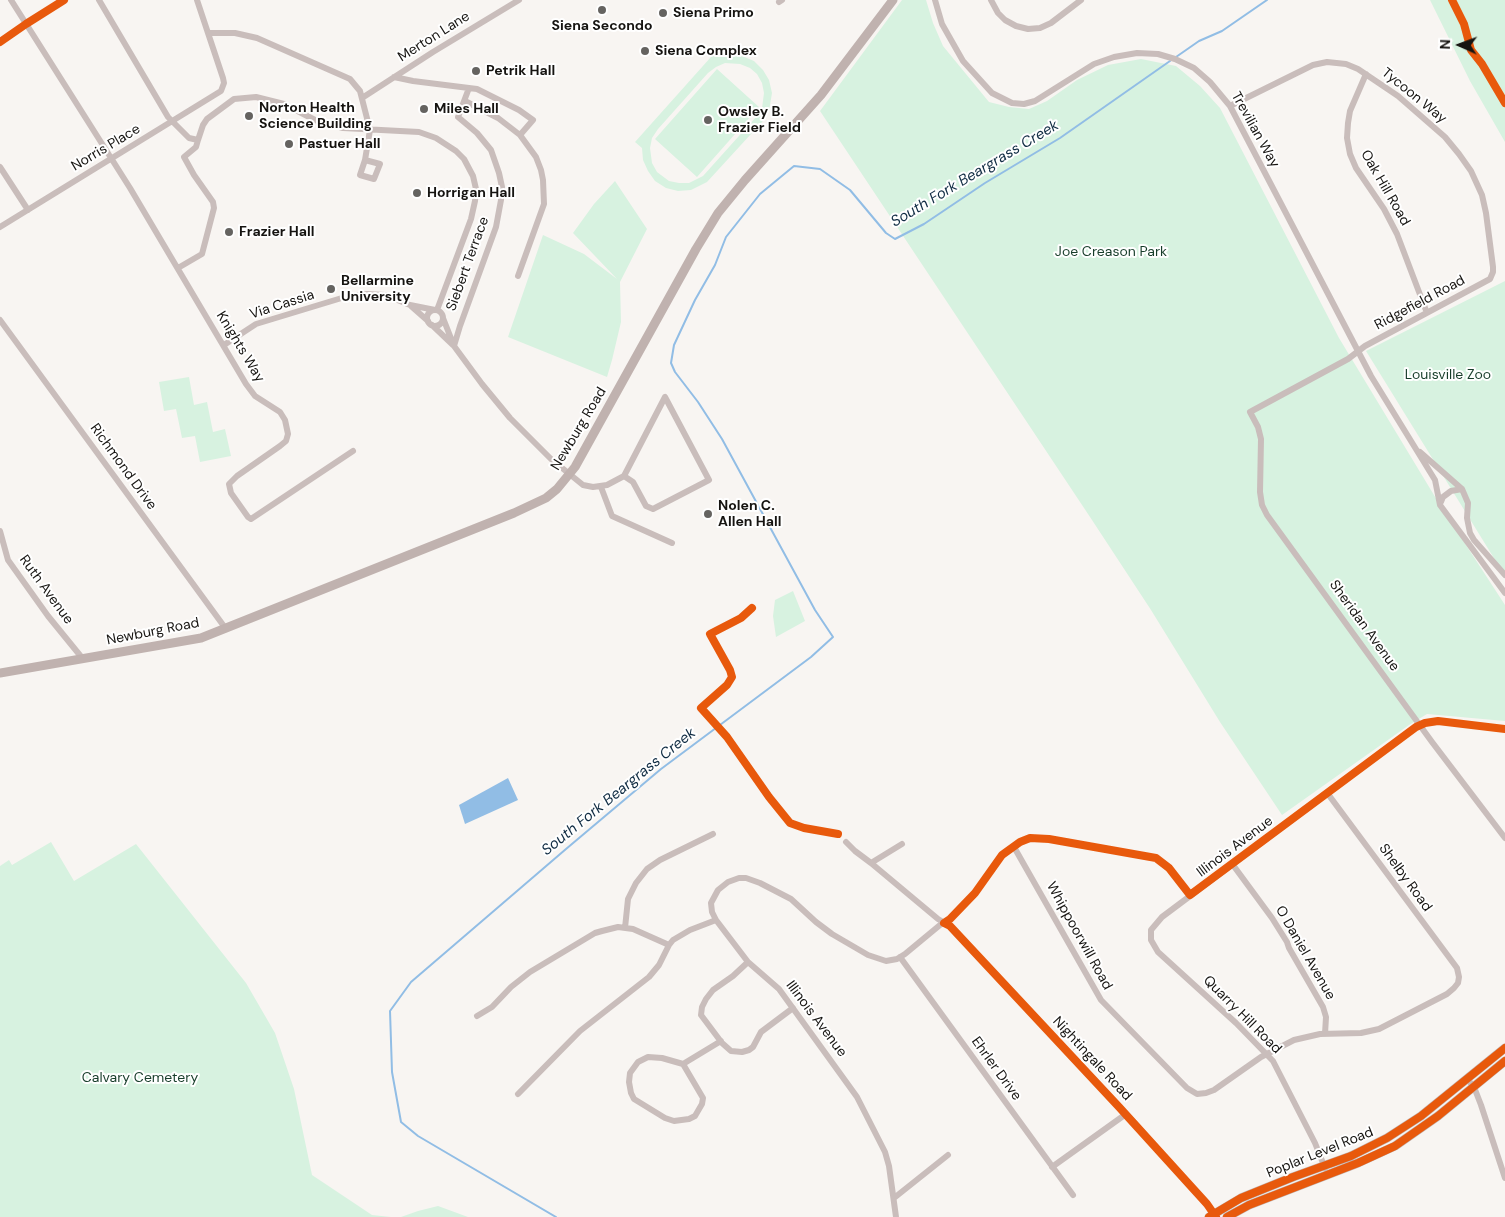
<!DOCTYPE html>
<style>
body{margin:0}
#map{position:relative;width:1505px;height:1217px;overflow:hidden;background:#f8f5f2;font-family:"DM Sans",sans-serif}
canvas{display:block}
.north{position:absolute;left:1435px;top:20px;width:50px;height:50px;-webkit-text-stroke:4px #fff;paint-order:stroke;rotate:272deg;font-size:14px;font-weight:700;line-height:20px;text-align:center;color:#161411}
.north::after{content:'';display:block;margin:auto;width:18px;height:22px;background:#161411;clip-path:polygon(50% 0,100% 100%,50% 72%,0 100%)}
</style>
<div id="map">
<canvas width="1505" height="1217"></canvas>
<div class="north">N</div>
</div>
<script>
const ctx = document.querySelector('canvas').getContext('2d');
ctx.lineJoin = 'round';
function fill(path, color) {
  ctx.fillStyle = color;
  ctx.fill(path, 'evenodd');
}
function poly(rows) {
  const path = new Path2D();
  for (const r of rows) {
    if (r.length === 3) {
      path.moveTo(r[0] + r[2], r[1]);
      path.arc(r[0], r[1], r[2], 0, 2 * Math.PI);
      continue;
    }
    path.moveTo(r[0], r[1]);
    for (let i = 2; i < r.length; i += 2) path.lineTo(r[i], r[i + 1]);
  }
  return path;
}
function stroke(path, color, width, dash) {
  ctx.strokeStyle = color;
  ctx.lineWidth = width;
  ctx.lineCap = dash ? 'butt' : 'round';
  ctx.setLineDash(dash || []);
  ctx.stroke(path);
}
function drawText(font, color, halo, rows, align = 'center') {
  ctx.font = font + ' "DM Sans",sans-serif';
  ctx.lineWidth = 4;
  ctx.setLineDash([]);
  ctx.textBaseline = 'middle';
  ctx.strokeStyle = halo;
  ctx.fillStyle = color;
  for (const [text, x, y, turn = 0] of rows) {
    ctx.save();
    ctx.translate(x, y);
    ctx.rotate((+turn || 0) * Math.PI / 180);
    ctx.textAlign = isNaN(turn) ? turn : align;
    if (halo) ctx.strokeText(text, 0, 0);
    ctx.fillText(text, 0, 0);
    ctx.restore();
  }
}
const green = poly([
 [902,0,926,0,933,23,943,46,989,102,1009,107,1029,109,1047,101,1077,80,1108,65,1141,59,1176,66,1200,86,1220,108,1339,338,1440,505,1505,605,1505,721,1427,714,1409,725,1282,815,1220,722,1151,610,1092,520,820,111],
 [1430,0,1505,0,1505,142,1470,81],
 [719,48,725,54,724,56,742,56,754,61,763,70,769,80,772,93,769,111,762,122,707,182,691,190,678,191,666,188,655,181,648,171,643,160,642,148,635,142],
 [725,63,740,64,750,68,757,74,762,83,764,93,762,108,756,117,703,176,689,183,679,183,669,181,657,172,652,163,650,148,652,138,658,129,708,73,716,67],
 [717,69,759,107,697,177,655,139],
 [615,181,647,229,620,282,621,322,612,360,607,377,508,337,543,235,584,254,617,279,573,233,594,204],
 [1505,281,1505,576,1366,351],
 [189,377,194,405,207,402,213,432,225,429,231,456,200,462,195,436,182,438,176,409,164,411,159,382],
 [793,591,805,621,776,637,773,616,775,600],
 [51,842,74,881,136,844,246,983,275,1033,294,1089,312,1175,372,1215,391,1217,0,1217,0,866,9,860,12,865],
 [438,1206,468,1217,401,1217,418,1211]
]);
const water = poly([
 [508,778,518,800,465,824,459,805]
]);
const stream = poly([
 [1176,57,1199,41,1222,31,1267,0],
 [556,1217,418,1136,401,1122,392,1072,390,1011,411,982,566,849,661,769,811,657,833,637,815,610,722,439,698,402,675,372,671,363,674,345,695,300,715,265,726,237,760,194,794,166,820,169,850,190,886,233,895,239,924,224,985,183,1060,138,1170,61]
]);
const street = poly([
 [11,0,130,188,246,384,255,396,280,412,285,420,288,434,286,441,280,446,237,476,229,484,231,493,248,517,251,519,353,451],
 [99,0,168,117,189,138,198,140,203,125,207,119,234,99,256,97,284,104,315,120,343,128,419,132,436,138,456,151,464,159,473,176,476,189,475,201,471,219,437,310],
 [935,0,942,24,963,61,992,93,1012,103,1024,104,1035,101,1094,64,1114,57,1137,53,1158,54,1175,59,1194,68,1210,82,1230,106,1371,376,1435,480,1440,505,1505,593],
 [991,0,998,13,1005,20,1016,26,1028,29,1040,28,1051,23,1081,0],
 [779,2,782,0],
 [208,33,235,33,257,38,350,79,360,91,370,130,365,160,380,164,374,179,360,175,365,160],
 [0,42,26,24,64,0],
 [1366,74,1350,111,1348,123,1347,138,1350,154,1356,168,1384,209,1397,234,1427,313],
 [394,77,413,81,477,89,519,110,533,120,520,135],
 [362,98,433,52,519,0],
 [465,101,498,118,520,135,536,157,541,170,543,180,544,204,518,276],
 [1230,106,1313,65,1327,62,1346,64,1358,69,1398,96,1445,137,1459,154,1471,171,1482,195,1486,213,1493,267,1493,272,1490,279,1365,346,1348,359,1250,412,1258,427,1261,439,1260,492,1262,505,1267,515,1432,742,1505,838],
 [0,167,28,210],
 [0,227,221,91,224,83,223,78,197,0],
 [178,268,202,254,214,208,213,202,194,175,184,157,196,147,198,140],
 [411,306,428,321],
 [435,318,8],
 [443,318,454,346,482,384,510,418,551,459,583,485,593,487,607,485,624,476,633,482,646,506,653,509,709,480,665,397,624,476],
 [0,320,226,629],
 [432,325,453,345],
 [224,345,256,324,345,297,367,294,385,295,410,305,435,310],
 [454,346,460,326,496,227,501,200,502,187,499,173,491,150,477,133,458,117,469,88],
 [1420,452,1462,489,1468,503,1467,518,1470,533,1474,540,1505,575],
 [601,487,612,516,672,543],
 [1441,502,1443,497,1451,491,1462,489],
 [0,531,8,560,48,616,83,659],
 [846,842,855,851,871,863,938,919,950,926,1131,1119,1207,1204,1216,1216],
 [1014,847,1101,1000,1187,1088,1197,1094,1206,1093,1214,1090,1261,1057,1294,1040,1320,1034,1361,1033,1379,1029,1447,994,1454,988,1458,983,1459,977,1457,968,1328,794],
 [871,863,902,844],
 [1233,865,1272,918,1287,942,1289,948,1323,1007,1326,1017,1325,1034],
 [625,928,628,899,636,883,647,869,660,860,713,834],
 [900,957,1073,1195],
 [748,962,733,976,713,990,706,999,702,1007,701,1015,722,1043,731,1051,742,1052,749,1050,753,1047,761,1032,793,1008],
 [477,1016,492,1007,511,987,530,972,595,933,602,931,618,927,633,929,669,945],
 [683,1064,703,1098,702,1104,695,1116,689,1119,674,1121,665,1118,634,1099,631,1093,629,1082,630,1073,638,1062,648,1057,662,1058,683,1064,721,1041],
 [1467,1079,1474,1087,1481,1105,1505,1178],
 [518,1094,580,1031,649,977,659,965,669,945,673,940,690,930,716,920],
 [1052,1167,1126,1114],
 [1325,1168,1315,1143,1273,1061,1236,1023,1158,952,1151,940,1151,930,1162,917,1416,727,1425,723,1438,721,1505,729],
 [894,1198,948,1155],
 [896,1217,889,1166,885,1152,857,1097,779,989,748,962,716,920,712,912,711,903,718,890,728,882,739,878,746,878,760,883,791,899,816,922,832,934,868,955,886,961,897,959,905,954,940,925,950,919,975,893,1002,855,1024,840,1038,838,1049,839,1156,858,1169,868,1190,895]
]);
const secondary = poly([
 [0,673,201,638,514,513,546,498,557,489,575,467,696,249,718,213,745,180,821,95,893,0],
 [1209,1217,1241,1198,1293,1177,1351,1156,1387,1138,1421,1116,1505,1048],
 [1227,1217,1249,1205,1358,1163,1395,1146,1438,1116,1505,1061]
]);
const cycleway = poly([
 [1452,0,1464,24,1471,50,1482,64,1505,103],
 [0,42,26,24,64,0],
 [752,608,741,618,710,634,730,670,732,677,727,685,701,708,727,737,769,797,790,823,804,828,838,834],
 [1209,1217,1241,1198,1293,1177,1351,1156,1387,1138,1421,1116,1505,1048],
 [1216,1217,1207,1204,1119,1107,950,926,944,923,950,919,975,893,1002,855,1020,842,1030,838,1049,839,1156,858,1169,868,1190,895,1416,727,1425,723,1438,721,1505,729],
 [1227,1217,1249,1205,1358,1163,1395,1146,1438,1116,1505,1061]
]);
const markers = [
 [602,10,5,"#656360"],
 [663,13,5,"#656360"],
 [645,51,5,"#656360"],
 [476,71,5,"#656360"],
 [424,109,5,"#656360"],
 [249,116,5,"#656360"],
 [708,120,5,"#656360"],
 [289,144,5,"#656360"],
 [417,193,5,"#656360"],
 [229,232,5,"#656360"],
 [331,289,5,"#656360"],
 [708,514,5,"#656360"]
];
const poiNames = [
 ["Siena Primo",673,13],
 ["Siena Secondo",602,26,"center"],
 ["Siena Complex",655,51],
 ["Petrik Hall",486,71],
 ["Norton Health",259,108],
 ["Science Building",259,124],
 ["Miles Hall",434,109],
 ["Owsley B.",718,112],
 ["Frazier Field",718,128],
 ["Pastuer Hall",299,144],
 ["Horrigan Hall",427,193],
 ["Frazier Hall",239,232],
 ["Bellarmine",341,281],
 ["University",341,297],
 ["Nolen C.",718,506],
 ["Allen Hall",718,522]
];
const streetNames = [
 ["Merton Lane",434,37,-32],
 ["Tycoon Way",1414,96,39],
 ["Trevilian Way",1255,130,61],
 ["Norris Place",106,148,-31],
 ["Oak Hill Road",1385,188,60],
 ["Siebert Terrace",468,264,-70],
 ["Ridgefield Road",1420,303,-28],
 ["Via Cassia",282,305,-18],
 ["Knights Way",240,347,59],
 ["Newburg Road",579,429,-59],
 ["Richmond Drive",123,467,54],
 ["Ruth Avenue",46,590,54],
 ["Sheridan Avenue",1364,626,54],
 ["Newburg Road",153,632,-11],
 ["Illinois Avenue",1235,847,-37],
 ["Shelby Road",1405,878,54],
 ["Whippoorwill Road",1079,936,61],
 ["O Daniel Avenue",1305,953,60],
 ["Quarry Hill Road",1242,1015,45],
 ["Illinois Avenue",816,1019,53],
 ["Nightingale Road",1092,1059,47],
 ["Ehrler Drive",996,1069,54],
 ["Poplar Level Road",1320,1153,-22]
];
const parkNames = [
 ["Joe Creason Park",1111,252],
 ["Louisville Zoo",1448,375],
 ["Calvary Cemetery",140,1078]
];
const waterNames = [
 ["South Fork Beargrass Creek",975,174,-31],
 ["South Fork Beargrass Creek",619,792,-39]
];
fill(green, '#d7f2e0');
fill(water, '#91bde5');
stroke(stream, '#91bde5', 2);
stroke(street, '#c9bdbb', 6);
stroke(secondary, '#c0b2af', 9);
stroke(cycleway, '#e8590c', 8);
for (const [x, y, r, color] of markers) {
  const dot = new Path2D();
  dot.arc(x, y, r, 0, 2 * Math.PI);
  ctx.fillStyle = color;
  ctx.fill(dot);
  stroke(dot, '#fff', 2);
}
drawText('bold 14px', '#161411', '#fff', poiNames, 'left');
drawText('14px', '#161411', '#fff', streetNames);
drawText('14px', '#173d2a', '#fff', parkNames);
drawText('italic 15px', '#102c43', '#fff', waterNames);
</script>
